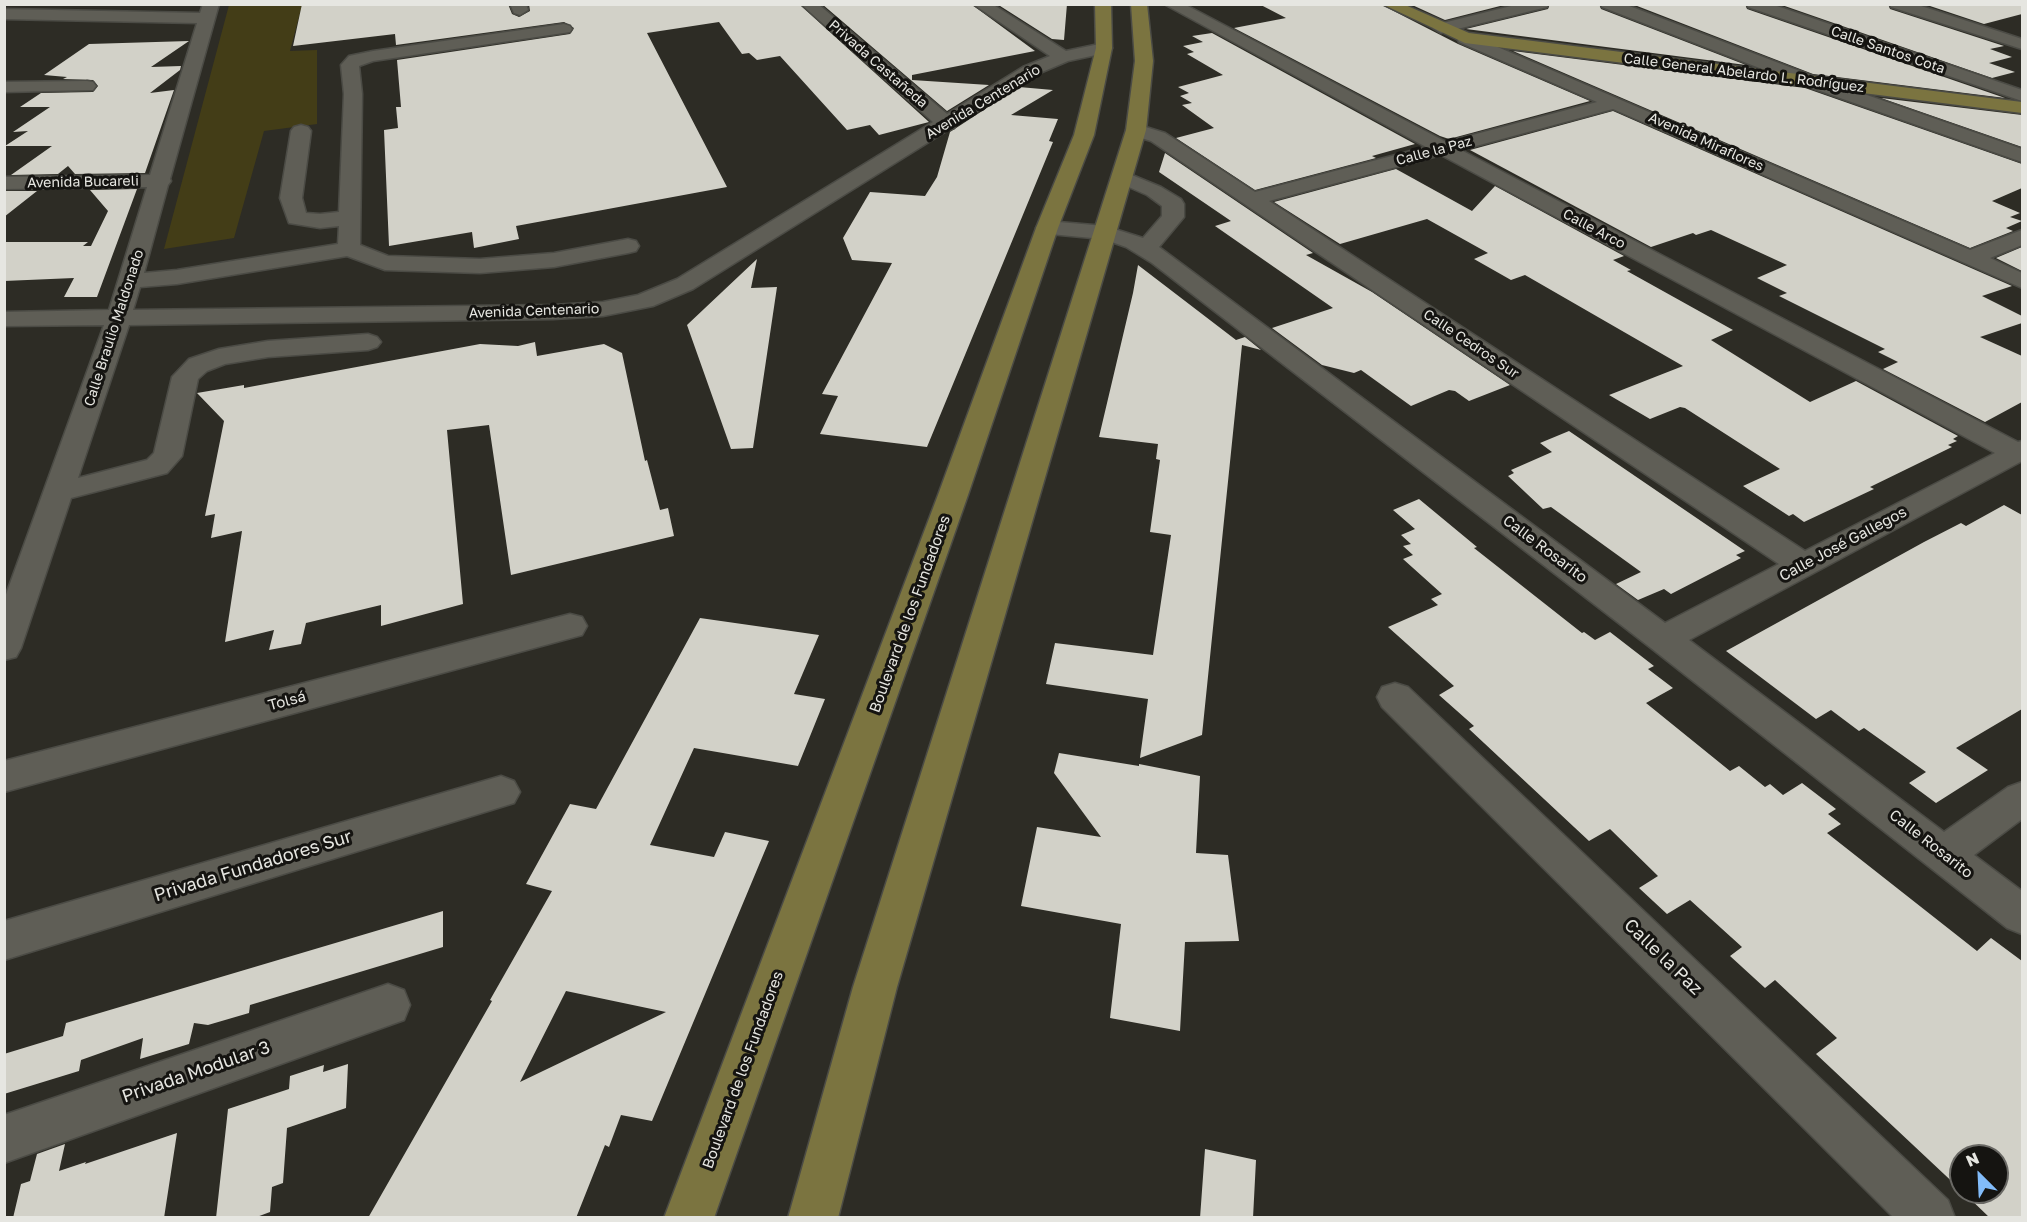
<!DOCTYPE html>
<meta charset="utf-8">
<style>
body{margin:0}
#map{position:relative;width:2027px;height:1222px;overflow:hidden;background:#2d2c25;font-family:"Golos Text",sans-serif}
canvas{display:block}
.frame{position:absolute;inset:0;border:6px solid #e6e6e1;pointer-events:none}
.north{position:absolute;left:1949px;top:1144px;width:60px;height:60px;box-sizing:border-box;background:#151411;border:2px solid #696864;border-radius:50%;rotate:336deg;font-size:16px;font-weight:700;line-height:24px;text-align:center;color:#e6e6e1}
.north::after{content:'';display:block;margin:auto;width:21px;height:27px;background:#82bcfa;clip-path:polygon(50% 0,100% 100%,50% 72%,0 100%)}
</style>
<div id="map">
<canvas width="2027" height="1222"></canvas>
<div class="frame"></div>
<div class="north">N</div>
</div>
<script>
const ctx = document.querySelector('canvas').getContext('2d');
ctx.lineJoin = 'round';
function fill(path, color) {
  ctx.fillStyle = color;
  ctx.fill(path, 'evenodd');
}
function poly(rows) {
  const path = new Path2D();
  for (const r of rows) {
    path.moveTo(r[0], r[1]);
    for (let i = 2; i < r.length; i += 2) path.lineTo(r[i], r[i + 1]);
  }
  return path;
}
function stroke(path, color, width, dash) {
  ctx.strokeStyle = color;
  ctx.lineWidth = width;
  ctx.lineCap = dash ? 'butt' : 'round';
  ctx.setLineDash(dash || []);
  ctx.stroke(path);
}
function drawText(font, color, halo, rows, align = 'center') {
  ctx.font = font + ' "Golos Text",sans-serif';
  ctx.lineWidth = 6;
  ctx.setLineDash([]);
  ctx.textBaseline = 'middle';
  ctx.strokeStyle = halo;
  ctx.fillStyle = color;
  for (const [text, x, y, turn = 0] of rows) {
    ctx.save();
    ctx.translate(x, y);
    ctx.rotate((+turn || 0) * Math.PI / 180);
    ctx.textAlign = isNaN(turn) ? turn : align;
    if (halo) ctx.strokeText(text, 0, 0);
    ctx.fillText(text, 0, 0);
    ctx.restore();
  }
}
const green = poly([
 [229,5,302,5,290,51,317,50,317,124,264,131,234,238,164,249]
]);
const building = poly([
 [302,4,508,4,512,14,519,17,530,11,529,4,799,4,929,122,879,135,870,125,847,130,780,56,757,60,749,53,742,54,719,22,647,33,727,187,516,226,519,239,474,248,472,232,389,246,384,130,398,128,396,107,401,107,397,60,570,34,574,28,564,22,396,45,395,34,293,46],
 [822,4,971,4,1035,51,912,75,912,80,989,85,947,111],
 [997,4,1067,4,1064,40,1052,39],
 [1259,4,1380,4,1458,44,1590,101,1449,139,1440,136,1234,28,1286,18],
 [1410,4,1508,4,1445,20],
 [1550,4,1599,4,1601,9,1746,65,1466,29,1548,9],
 [1632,4,1745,4,1747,9,2005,98,1813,74],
 [1779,4,1888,4,1890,9,2004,46,1990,49,2012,57,1989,63,2015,72,1992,78],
 [1924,4,2022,4,2022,14,1984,24],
 [1212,33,1415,144,1372,156,1376,158,1255,190,1176,138,1214,128,1182,105,1192,103,1180,96,1189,93,1178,87,1223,75,1187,54,1194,52,1183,46,1203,42,1192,36],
 [189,41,151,67,181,66,180,70,150,93,174,90,145,173,75,174,68,166,58,174,11,175,52,146,5,146,28,131,13,132,50,107,20,107,41,93,93,92,98,86,93,80,63,79,67,77,44,75,89,44],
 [1513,51,1805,88,2022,164,2022,188,1992,201,2020,213,2010,217,2022,221,2006,228,2013,231,1970,248],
 [1019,87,1053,90,1011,115,1058,119,1049,141,1053,142,927,447,820,434,838,396,822,394,892,263,852,260,843,238,870,192,925,196,937,177,950,132],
 [1881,98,2022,115,2022,147],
 [1613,111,2012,286,1982,296,2022,316,2022,323,1980,337,2022,356,2022,402,1985,422,1883,369,1898,362,1878,352,1885,349,1779,296,1787,293,1757,278,1787,265,1711,230,1696,235,1693,233,1651,247,1470,150],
 [1165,153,1313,253,1306,255,1372,292,1510,385,1469,401,1455,391,1449,390,1411,406,1361,370,1354,373,1322,365,1272,328,1333,308,1215,226,1231,221,1159,172],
 [1396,169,1472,211,1495,186,1624,256,1613,260,1631,270,1627,271,1733,330,1711,340,1810,402,1856,381,1958,436,1953,439,1957,441,1948,445,1952,447,1870,487,1874,489,1804,522,1793,514,1789,516,1743,486,1780,469,1685,408,1680,407,1650,419,1609,395,1683,366,1525,275,1511,280,1474,259,1488,253,1427,219,1340,244,1274,202],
 [137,189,97,297,64,297,74,278,4,281,4,242,88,242,83,246,91,246,108,211,90,190],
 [4,191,37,191,4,217],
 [2022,247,2022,271,1996,258],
 [757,259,751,288,777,287,753,448,731,449,687,325],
 [1138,265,1236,340,1245,337,1261,350,1242,345,1202,735,1140,758,1148,699,1046,684,1055,643,1153,655,1171,535,1150,532,1160,460,1156,459,1158,444,1099,437,1133,293],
 [535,342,537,356,604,344,622,353,645,461,647,460,660,510,668,508,674,536,511,575,489,425,447,430,463,604,381,626,381,605,306,623,301,644,269,650,274,630,225,642,242,531,211,538,215,514,205,516,224,421,197,393,244,385,244,388,480,344,518,346],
 [1569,431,1745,551,1736,555,1741,558,1671,594,1664,589,1638,600,1616,584,1641,572,1551,507,1543,509,1508,476,1514,473,1511,470,1552,452,1540,443],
 [1419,499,1477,547,1474,548,1582,633,1584,632,1595,640,1610,632,1654,666,1648,669,1673,688,1646,703,1730,771,1739,766,1765,787,1770,784,1783,795,1802,783,1836,809,1828,814,1841,824,1827,833,1977,951,1991,938,2022,961,2022,1218,1990,1218,1963,1192,1997,1192,1997,1156,1961,1156,1961,1190,1816,1054,1837,1038,1775,980,1765,988,1730,956,1742,947,1690,900,1667,914,1639,888,1658,876,1610,829,1589,841,1469,729,1474,726,1439,695,1454,686,1388,627,1438,605,1431,599,1442,594,1403,559,1413,555,1403,546,1411,544,1401,535,1415,529,1393,510],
 [2004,505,2022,515,2022,709,1956,748,1988,770,1936,803,1909,783,1926,772,1864,728,1859,731,1831,710,1816,719,1726,651,1924,542,1961,523,1966,526],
 [700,618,819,635,794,694,825,699,798,766,694,748,650,845,714,857,725,832,769,841,652,1121,621,1115,609,1147,605,1145,576,1218,368,1218,492,1001,490,1000,552,891,526,884,570,804,596,809],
 [566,991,666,1012,520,1082],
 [1059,753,1139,766,1139,764,1200,776,1196,853,1228,855,1239,941,1185,942,1180,1031,1110,1018,1121,924,1021,906,1037,827,1101,837,1054,773],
 [443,911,443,947,250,1005,249,1013,208,1025,194,1023,189,1044,140,1059,143,1038,81,1060,79,1071,4,1094,4,1054,63,1036,66,1023],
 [348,1064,346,1108,287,1128,283,1183,272,1187,270,1212,254,1218,216,1218,228,1109,289,1089,290,1076,324,1065,323,1072],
 [177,1133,164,1218,13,1218,21,1184,30,1181,37,1154,65,1144,59,1171,86,1162,85,1164],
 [1205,1149,1256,1160,1253,1218,1200,1218]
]);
const minor = poly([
 [203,4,219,4,170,179,171,181,168,185,144,273,177,270,338,244,339,226,320,228,289,223,280,198,291,131,294,127,301,125,308,127,311,131,302,198,306,213,320,214,339,212,344,94,341,65,349,56,373,51,564,24,570,26,572,29,570,32,373,61,359,66,362,94,360,245,388,256,480,259,554,253,628,239,636,241,639,246,636,251,628,253,554,267,480,273,385,270,347,256,177,284,140,287,133,310,553,305,603,302,638,295,677,279,933,122,801,4,818,4,947,114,1023,67,1050,56,973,4,992,4,1066,51,1104,43,1110,44,1112,48,1110,52,1068,61,1035,75,956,124,954,128,948,130,693,289,653,306,603,316,553,319,129,325,78,478,147,460,154,453,172,377,189,359,219,349,268,341,368,334,377,337,381,342,377,347,368,350,268,357,225,364,207,371,198,379,182,456,167,473,71,498,21,648,16,657,4,660,4,600,104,325,4,326,4,312,109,310,147,187,4,189,4,177,150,175,197,23,4,19,4,9,200,13,203,4],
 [510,4,526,4,528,10,520,15,514,13,510,4],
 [1164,4,1184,4,1446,142,1597,102,1459,42,1457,38,1459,34,1465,33,1970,250,2022,230,2022,245,1990,258,2022,273,2022,288,1613,109,1461,150,2018,442,2022,441,2022,461,1689,640,1944,832,2008,787,2022,782,2022,819,1974,855,2022,891,2022,934,2007,928,1651,648,1152,263,1126,247,1103,239,1039,233,1036,228,1039,223,1047,221,1105,226,1143,238,1162,216,1162,206,1147,195,1115,181,1112,177,1115,173,1122,171,1161,187,1181,199,1184,204,1184,217,1159,247,1665,623,1779,564,1151,141,1129,134,1126,130,1129,126,1136,124,1165,133,1255,192,1426,147,1164,4],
 [1441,155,1995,453,1805,551,1269,201,1441,155],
 [1519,4,1548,4,1547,7,1441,33,1433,28,1435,25,1519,4],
 [1601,4,1624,4,1818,78,2022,149,2022,162,1806,86,1602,7,1601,4],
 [1747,4,1771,4,2022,90,2022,101,1748,7,1747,4],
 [1890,4,1915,4,2022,39,2022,49,1891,7,1890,4],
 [87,81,93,82,96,86,93,90,4,92,4,82,87,81],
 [570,614,582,617,587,626,582,635,4,792,4,761,570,614],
 [1395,683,1408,687,1948,1200,1955,1218,1894,1218,1382,707,1377,697,1382,687,1395,683],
 [501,776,514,781,520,792,514,803,4,960,4,921,501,776],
 [388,984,404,990,410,1005,404,1020,4,1163,4,1115,388,984]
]);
const major = poly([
 [1095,4,1111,4,1112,48,1094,135,1058,228,968,495,714,1218,664,1218,938,495,1036,228,1074,135,1096,48,1095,4],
 [1131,4,1147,4,1153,61,1146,130,897,987,838,1218,788,1218,853,987,1126,130,1135,61,1131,4],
 [1382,4,1403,4,1469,33,2022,102,2022,113,1465,43,1382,4]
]);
const farStreetnames = [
 ["Calle Santos Cota",1888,50,19],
 ["Privada Castañeda",878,64,41],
 ["Calle General Abelardo L. Rodríguez",1744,73,7],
 ["Avenida Centenario",983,102,-31],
 ["Avenida Miraflores",1706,142,24],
 ["Calle la Paz",1434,151,-15],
 ["Avenida Bucareli",83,182,-1],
 ["Calle Arco",1594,229,28],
 ["Avenida Centenario",534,311,-2],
 ["Calle Braulio Maldonado",114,328,-72],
 ["Calle Cedros Sur",1471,344,34]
];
const streetNames = [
 ["Calle José Gallegos",1843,544,-28],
 ["Calle Rosarito",1545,549,37],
 ["Boulevard de los Fundadores",910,614,-70],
 ["Tolsá",287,701,-15],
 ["Calle Rosarito",1931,844,38],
 ["Boulevard de los Fundadores",743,1070,-70]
];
const nearStreetnames = [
 ["Privada Fundadores Sur",253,866,-17],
 ["Calle la Paz",1663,957,44],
 ["Privada Modular 3",196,1072,-19]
];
fill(green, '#433d17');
fill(building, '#d2d1c8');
stroke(minor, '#4b4b45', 3);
stroke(major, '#4b4b45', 3);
fill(minor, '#5f5e56');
fill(major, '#7b7440');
drawText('14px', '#e6e6e1', '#151411', farStreetnames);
drawText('15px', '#e6e6e1', '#151411', streetNames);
drawText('18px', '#e6e6e1', '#151411', nearStreetnames);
</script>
